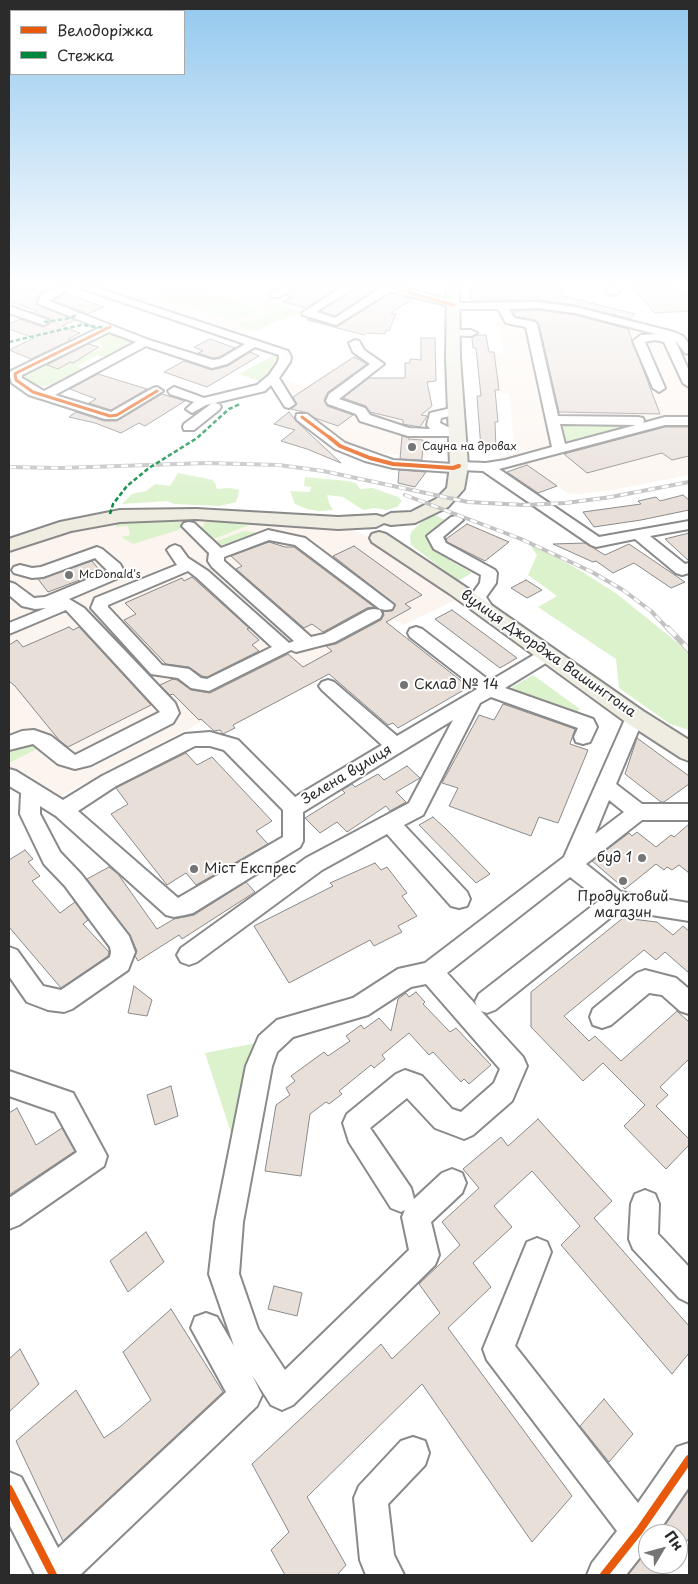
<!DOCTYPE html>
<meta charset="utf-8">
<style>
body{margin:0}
#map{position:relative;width:698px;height:1584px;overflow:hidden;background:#fff;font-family:"Playpen Sans",sans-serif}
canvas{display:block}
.frame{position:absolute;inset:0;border:10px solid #2b2b2b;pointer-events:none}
.legend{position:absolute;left:10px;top:10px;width:175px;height:65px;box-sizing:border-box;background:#fff;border:1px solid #aaa;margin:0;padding:6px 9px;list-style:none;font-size:15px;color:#2b2b2b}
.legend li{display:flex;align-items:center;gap:10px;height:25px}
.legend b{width:25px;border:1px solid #aaa}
.north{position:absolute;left:638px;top:1524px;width:50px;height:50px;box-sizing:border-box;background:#fff;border:1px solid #aaa;border-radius:50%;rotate:53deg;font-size:14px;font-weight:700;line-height:20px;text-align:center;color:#2b2b2b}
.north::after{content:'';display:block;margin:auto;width:18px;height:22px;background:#757575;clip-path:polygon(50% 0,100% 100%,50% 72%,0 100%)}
</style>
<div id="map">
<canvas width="698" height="1584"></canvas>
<div class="frame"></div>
<ul class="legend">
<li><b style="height:6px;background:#e8590c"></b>Велодоріжка</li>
<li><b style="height:6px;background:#00873e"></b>Стежка</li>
</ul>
<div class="north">Пн</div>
</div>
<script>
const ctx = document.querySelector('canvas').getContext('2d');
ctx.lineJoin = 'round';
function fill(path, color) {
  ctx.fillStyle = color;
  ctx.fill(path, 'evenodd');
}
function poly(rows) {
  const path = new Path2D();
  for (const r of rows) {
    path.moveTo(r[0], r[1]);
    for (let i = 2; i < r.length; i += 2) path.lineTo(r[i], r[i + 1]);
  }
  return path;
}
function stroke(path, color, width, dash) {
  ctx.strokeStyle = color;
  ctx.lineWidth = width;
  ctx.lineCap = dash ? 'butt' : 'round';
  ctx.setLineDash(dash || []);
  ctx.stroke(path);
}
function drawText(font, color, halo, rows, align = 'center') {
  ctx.font = font + ' "Playpen Sans",sans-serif';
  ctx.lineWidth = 4;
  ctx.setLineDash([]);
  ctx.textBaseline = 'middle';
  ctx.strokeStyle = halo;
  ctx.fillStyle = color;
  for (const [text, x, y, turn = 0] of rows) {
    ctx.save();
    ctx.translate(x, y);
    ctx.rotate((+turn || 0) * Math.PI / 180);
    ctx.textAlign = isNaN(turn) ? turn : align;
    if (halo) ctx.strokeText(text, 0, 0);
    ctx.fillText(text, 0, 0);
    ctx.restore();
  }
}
const built = poly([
 [104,288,297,288,269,303,289,310,245,334],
 [520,306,550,308,614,322,674,338,689,369,689,475,613,490,578,494,567,493,557,486,536,494,501,469,508,465,498,457,515,453,509,394,481,393,477,352,504,353,501,334,496,328,494,321,514,321,511,316],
 [353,356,382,365,363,380,439,411,439,440,427,458,372,452,351,445,327,435,307,422,295,410,277,377,304,387],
 [198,518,347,529,358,532,369,537,458,599,403,625,395,620,61,796,9,767,9,551,59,532,98,521]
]);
const green = poly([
 [162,288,194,288,254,306,257,311,248,318,230,319,159,297,157,293],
 [269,298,275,304,299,311,301,314,286,318,262,327,260,331,242,329,238,323,251,321,269,312,270,309,263,306,261,302],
 [105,333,136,341,107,357,98,355,77,366,82,368,82,371,54,385,40,386,22,377,22,373,76,351,94,352,104,346,89,340],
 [276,354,280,359,265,380,259,381,239,374],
 [563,423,635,424,568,441,564,441,560,426],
 [178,473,213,480,215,483,217,489,230,488,239,490,238,496,236,502,220,506,174,504,167,501,122,504,132,494,146,491,155,484,170,486],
 [305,477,348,481,356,483,360,489,373,488,398,497,402,501,397,507,386,510,375,508,363,510,343,497,327,495,329,503,333,510,318,511,307,509,295,504,290,491,310,492,311,487,304,486],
 [435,515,447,521,439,547,434,551,472,573,458,581,411,545,410,536,412,531,424,520],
 [140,521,182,522,182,527,178,530,133,544,121,537,130,535,128,526,116,527,116,524],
 [206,521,249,525,209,541,199,532],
 [243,531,262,533,222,549,212,543],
 [527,541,581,571,617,594,689,652,689,730,670,724,619,688,616,659,538,607,557,596,528,575,537,555],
 [533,675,580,709,574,715,513,693,512,687],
 [31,745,43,746,9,763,9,750],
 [256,1043,232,1136,205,1053]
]);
const building = poly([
 [9,288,50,289,39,294,36,301,37,305,75,320,62,326,80,333,68,339,71,340,31,359,9,350,34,338,9,329,9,324,20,319,43,327,51,323,49,318,33,313,37,311,9,301,9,288],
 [295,288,337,288,306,308,283,302,292,297,286,295,295,288],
 [356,288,377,288,335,316,320,311,356,288],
 [470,288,563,288,559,295,635,314,630,319,575,305,537,300,471,301,470,288],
 [632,288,679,288,689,298,689,311,655,313,632,288],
 [64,293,104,307,88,314,53,301,64,293],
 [391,293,413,299,391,313,396,314,389,331,386,330,385,334,367,333,364,335,307,320,309,319,337,327,391,293],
 [537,310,575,315,628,329,660,414,559,412,539,324,535,320,515,316,512,311,537,310],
 [477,335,486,335,489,352,494,352,499,390,495,390,498,422,495,422,496,450,481,449,477,396,481,396,476,348,473,348,472,338,477,335],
 [421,338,435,338,436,381,427,382,432,406,421,415,427,416,420,427,403,424,403,420,370,412,366,406,343,398,369,378,405,378,405,363,410,363,410,359,421,360,421,338],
 [210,339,235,348,219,357,213,358,198,353,203,351,194,347,210,339],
 [88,344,99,347,73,363,70,362,58,369,47,365,88,344],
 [250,352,259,356,207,387,164,372,184,361,212,370,228,366,250,352],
 [354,357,367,364,328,392,324,400,327,406,353,415,338,426,315,418,308,413,291,409,297,404,293,397,354,357],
 [98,374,147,389,111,410,89,403,96,399,70,389,98,374],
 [162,394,185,401,145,426,139,423,121,433,95,423,69,417,76,412,104,421,117,421,162,394],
 [289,412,296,421,341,463,307,449,281,441,295,430,274,424,289,412],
 [665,427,689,427,689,456,672,460,662,453,587,473,564,454,665,427],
 [402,436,409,438,408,439,423,440,422,460,400,459,402,436],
 [527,465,557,486,538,493,507,472,527,465],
 [399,470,426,472,415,487,398,483,399,470],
 [683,495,689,500,689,510,641,520,594,527,583,512,641,504,638,501,656,497,660,501,683,495],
 [467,524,509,542,485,561,447,542,446,539,467,524],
 [689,533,689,561,665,539,689,533],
 [269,542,285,547,294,547,374,607,367,608,323,632,312,624,304,628,236,569,242,566,231,556,269,542],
 [585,543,605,555,629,544,685,582,671,588,634,563,613,573,596,561,593,562,553,544,585,543],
 [354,546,422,595,405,604,411,608,386,622,469,687,398,728,393,723,388,725,329,674,233,725,235,728,223,734,220,730,214,731,201,719,199,720,173,694,170,695,160,685,173,679,177,680,191,690,210,693,288,654,303,667,332,651,326,646,336,644,381,620,384,615,383,611,392,611,395,604,333,556,354,546],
 [92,561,101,572,48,592,38,579,92,561],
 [192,577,249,628,247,629,259,640,252,645,259,651,207,677,202,676,189,667,166,664,124,620,136,614,125,603,182,578,184,581,192,577],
 [526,580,542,590,527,598,511,588,526,580],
 [452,610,517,658,500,668,435,619,452,610],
 [69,627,73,630,79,627,151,705,68,747,59,740,15,686,9,681,9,645,17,640,23,647,69,627],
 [503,704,575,729,570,744,588,750,558,823,539,817,531,836,449,806,458,788,442,783,479,715,494,720,503,704],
 [637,738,689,776,689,784,664,802,661,802,625,774,637,738],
 [186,753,197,765,212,757,272,821,256,831,268,844,196,885,186,873,167,885,111,814,128,804,116,788,186,753],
 [407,766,420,778,396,792,406,802,390,811,386,806,347,832,337,822,320,833,305,818,345,793,342,790,352,784,355,787,378,774,384,780,407,766],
 [433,817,445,828,490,874,476,883,419,825,433,817],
 [689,824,689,873,679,865,672,870,667,867,664,870,656,864,625,889,592,861,629,833,632,836,637,832,656,847,671,835,674,837,689,824],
 [25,850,33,859,28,862,40,876,32,881,60,913,75,902,88,920,83,924,109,952,108,956,61,988,9,927,9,860,25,850],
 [375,863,381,870,387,867,407,893,402,896,417,916,398,926,402,932,374,946,370,940,289,983,254,926,333,886,330,883,375,863],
 [109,867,118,874,157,929,174,919,194,915,246,882,255,892,182,939,179,935,138,961,135,956,137,951,130,935,87,879,109,867],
 [623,918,657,922,673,935,683,926,689,931,689,973,665,952,656,960,644,950,564,1016,589,1041,595,1036,621,1061,677,1011,689,1022,689,1059,660,1087,668,1095,656,1106,689,1139,689,1145,666,1169,624,1126,645,1105,603,1063,583,1081,531,1027,531,992,623,918],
 [134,986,152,1000,147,1016,128,1013,134,986],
 [416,992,425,1002,423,1004,450,1032,456,1028,491,1065,469,1084,464,1079,461,1082,433,1052,429,1055,409,1033,382,1055,385,1059,374,1068,371,1065,339,1091,342,1094,329,1104,326,1102,310,1114,301,1176,265,1171,276,1105,290,1095,286,1088,295,1081,291,1076,324,1052,328,1056,350,1041,346,1036,361,1025,364,1029,379,1018,391,1031,398,999,406,993,409,997,416,992],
 [171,1086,178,1116,155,1125,147,1095,171,1086],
 [17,1108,36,1145,62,1128,75,1151,9,1195,9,1113,17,1108],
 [538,1119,612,1201,594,1218,689,1326,689,1353,672,1374,561,1245,580,1226,532,1171,494,1206,512,1227,473,1263,491,1287,448,1328,572,1496,532,1542,422,1384,307,1497,346,1565,337,1575,285,1575,271,1550,289,1532,252,1464,381,1344,392,1359,440,1313,419,1284,460,1245,442,1222,479,1188,463,1169,501,1137,508,1146,538,1119],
 [146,1232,164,1262,128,1292,110,1261,146,1232],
 [274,1286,302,1293,297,1316,268,1309,274,1286],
 [171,1309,223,1392,63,1541,16,1441,76,1390,104,1438,121,1426,151,1400,123,1352,171,1309],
 [20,1349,39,1384,9,1412,9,1359,20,1349],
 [604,1399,633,1434,609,1462,580,1426,604,1399],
 [689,1490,689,1538,678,1554,678,1534,659,1534,689,1490],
 [648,1550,648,1564,670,1564,662,1575,628,1575,648,1550]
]);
const minor = poly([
 [55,288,69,288,49,301,149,340,213,360,220,359,245,344,81,288,97,288,288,351,291,357,290,362,279,378,295,404,289,408,285,407,271,385,265,391,206,405,192,413,186,409,194,402,170,394,168,391,174,387,204,398,257,385,269,375,278,362,279,357,279,355,255,347,227,364,212,368,146,346,55,395,111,412,153,388,157,387,163,391,117,419,105,419,29,395,12,383,9,374,11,371,99,328,39,304,38,302,41,295,55,288],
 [109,332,136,342,44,391,22,378,22,375,109,332],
 [280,288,293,288,279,297,271,297,270,295,271,293,280,288],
 [341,288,354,288,316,312,335,318,381,288,405,288,461,303,537,302,575,307,674,332,683,336,689,344,689,354,685,353,675,340,689,371,689,387,683,383,664,342,655,340,645,342,665,388,659,392,653,388,633,341,641,335,656,334,575,313,537,308,509,309,514,318,535,322,537,324,558,416,638,417,643,418,644,421,643,423,665,417,689,417,689,425,665,425,499,469,599,537,689,521,689,529,650,536,685,564,689,563,689,573,682,575,676,573,635,539,596,547,591,545,483,471,460,470,453,472,393,468,365,461,335,449,297,420,296,417,297,414,307,414,345,443,393,460,452,464,459,462,486,463,505,460,552,447,526,327,506,323,498,309,461,309,391,291,336,325,303,315,302,313,341,288],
 [560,424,636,425,565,444,560,424],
 [606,288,617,288,619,292,614,295,610,294,606,288],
 [9,306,48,320,49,322,44,325,9,313,9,306],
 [453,330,471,330,477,333,471,336,449,335,447,333,453,330],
 [355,340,359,341,364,350,384,364,339,399,365,408,370,415,409,428,430,429,427,425,430,413,456,407,460,408,462,411,460,414,441,418,440,423,452,429,463,430,465,433,463,436,408,436,360,421,356,414,328,404,326,401,329,394,370,364,353,352,349,343,355,340],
 [215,403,219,404,221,407,219,410,194,430,184,430,183,427,184,424,211,404,215,403],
 [456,516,461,517,463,520,443,537,446,543,495,570,497,573,496,583,486,597,496,612,494,616,488,617,482,616,470,597,480,583,481,575,434,549,427,536,451,517,456,516],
 [189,522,194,523,221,548,268,530,305,538,394,605,392,609,386,610,380,609,295,545,269,540,224,557,224,561,311,637,324,634,368,610,374,609,380,610,382,614,380,618,335,642,296,652,291,650,209,691,191,688,178,678,151,674,91,608,95,598,177,565,167,550,170,547,175,545,180,547,188,558,208,571,289,643,294,641,212,567,208,561,209,553,182,526,184,523,189,522],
 [188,571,196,577,272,647,207,679,201,678,189,669,162,665,108,607,108,605,188,571],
 [97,547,102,549,120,564,125,573,123,576,69,599,84,608,175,703,179,713,173,723,91,765,75,769,58,764,33,744,9,750,9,736,22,731,34,730,51,736,75,755,160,712,66,610,9,634,9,623,46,608,35,609,22,606,9,595,9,582,15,584,34,598,45,597,108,571,95,558,43,577,32,578,14,573,12,570,14,567,20,565,32,568,41,567,97,547],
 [416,627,422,629,490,681,542,650,548,648,554,650,557,654,554,658,505,688,593,719,597,727,590,742,583,744,576,742,574,737,578,728,491,697,480,703,423,815,404,825,467,892,470,899,467,906,459,908,451,906,387,834,322,870,197,962,189,965,181,962,177,955,181,948,306,858,409,803,453,720,303,812,303,841,300,847,193,913,185,915,174,917,166,915,56,816,40,806,40,814,60,852,81,874,129,936,135,952,128,970,72,1009,64,1012,48,1010,27,1002,9,976,9,947,17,950,43,986,61,990,110,957,111,952,110,947,65,886,44,864,20,814,21,793,9,786,9,769,16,771,63,800,102,776,185,734,210,732,238,740,295,797,382,745,322,690,319,686,322,682,328,680,334,682,397,736,477,689,410,637,408,633,410,629,416,627],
 [195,746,210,746,224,750,283,810,283,837,178,898,78,811,116,786,195,746],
 [635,710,642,712,644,717,616,784,642,804,689,804,689,820,642,820,586,864,621,892,689,903,689,921,620,910,495,1010,487,1013,481,1011,523,1057,527,1066,512,1101,473,1135,464,1139,435,1128,407,1098,370,1128,411,1188,414,1199,442,1173,452,1169,462,1173,466,1183,462,1193,431,1222,439,1255,435,1265,293,1405,282,1410,271,1405,252,1375,262,1395,257,1406,80,1575,35,1575,9,1524,9,1472,21,1477,58,1548,226,1392,191,1328,195,1317,206,1313,217,1317,234,1346,209,1274,215,1222,246,1066,259,1036,277,1020,353,998,398,969,425,963,564,857,626,717,628,712,635,710],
 [609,800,624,812,595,834,609,800],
 [570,877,600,900,479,994,475,1002,477,1006,447,973,570,877],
 [426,984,500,1069,494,1083,461,1112,452,1109,422,1076,405,1070,396,1074,347,1114,343,1123,349,1142,391,1208,401,1212,405,1210,402,1217,409,1250,285,1370,258,1329,239,1274,243,1222,272,1066,277,1052,293,1037,368,1015,411,987,426,984],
 [645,970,676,978,689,989,689,1014,680,1011,662,995,649,993,611,1025,602,1028,593,1025,590,1017,593,1009,637,973,645,970],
 [9,1071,73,1093,107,1156,104,1166,19,1225,9,1229,9,1198,77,1152,55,1112,9,1096,9,1071],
 [645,1190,655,1194,659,1204,658,1234,689,1267,689,1303,679,1298,633,1249,629,1239,631,1204,635,1194,645,1190],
 [537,1238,547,1242,551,1252,515,1346,638,1503,677,1447,689,1443,689,1487,657,1534,648,1534,648,1547,626,1575,587,1575,592,1563,617,1531,487,1360,483,1349,527,1242,537,1238],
 [413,1437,425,1441,429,1453,425,1465,388,1504,394,1555,404,1575,366,1575,360,1560,354,1498,359,1486,401,1441,413,1437]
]);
const major = poly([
 [447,288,459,288,460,358,468,466,464,489,448,507,415,523,391,525,384,523,376,527,338,529,196,519,120,522,71,531,9,551,9,539,60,522,120,510,196,509,338,517,376,515,383,517,391,513,411,512,436,499,447,488,450,466,446,358,447,288],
 [379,532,386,534,464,586,643,711,689,740,689,761,681,758,627,723,450,594,372,542,370,538,372,534,379,532]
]);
const railFar1 = poly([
 [9,467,60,468,207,463,279,465,323,471,468,502,524,505,566,503,611,497,689,482],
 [405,495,521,539,592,572,623,590,651,611,669,630]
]);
const rail = poly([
 [668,628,689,650]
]);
const quiet = poly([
 [44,322,66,319,77,315],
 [9,342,81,325,106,328],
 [110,514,113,504,127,486,149,468,197,438,229,409,240,404]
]);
const cyclewayFar2 = poly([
 [392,288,454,305],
 [110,327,18,372,15,374,16,380,33,392,110,416,117,415,157,391],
 [302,417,330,438]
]);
const cyclewayFar1 = poly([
 [329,437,340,446,370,458,393,464,453,468,459,466]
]);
const cycleway = poly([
 [9,1489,53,1575],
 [604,1575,639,1531,689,1459]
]);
const markers = [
 [412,447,5,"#757575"],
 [69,575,5,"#757575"],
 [404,685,5,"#757575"],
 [642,858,5,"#757575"],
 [194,869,5,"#757575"],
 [623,881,5,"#757575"]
];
const farPoinames = [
 ["Сауна на дровах",422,447],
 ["McDonald's",79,575]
];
const streetNames = [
 ["вулиця Джорджа Вашингтона",548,654,35],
 ["Зелена вулиця",347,775,-31]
];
const poiNames = [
 ["Склад № 14",414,685],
 ["буд 1",632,858,"right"],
 ["Міст Експрес",204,869],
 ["Продуктовий",623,897,"center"],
 ["магазин",623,913,"center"]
];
fill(built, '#fcf5ef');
fill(green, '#dcf2cc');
fill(building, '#e8dfd9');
stroke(building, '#8a8a8a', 1);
stroke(minor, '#8a8a8a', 4);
stroke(major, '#8a8a8a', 4);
fill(minor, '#fff');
fill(major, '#efede1');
stroke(railFar1, '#c2c2c2', 4);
stroke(rail, '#c2c2c2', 5.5);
stroke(railFar1, '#fff', 2.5, [7]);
stroke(rail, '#fff', 4, [11]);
stroke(quiet, '#00873e', 2.5, [4.5, 2.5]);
stroke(cyclewayFar2, '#e8590c', 3);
stroke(cyclewayFar1, '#e8590c', 4);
stroke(cycleway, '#e8590c', 8);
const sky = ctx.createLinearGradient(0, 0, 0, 510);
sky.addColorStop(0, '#93c8ee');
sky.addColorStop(0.56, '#fff');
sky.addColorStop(1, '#ffffff00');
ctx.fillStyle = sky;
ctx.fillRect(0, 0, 698, 510);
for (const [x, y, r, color] of markers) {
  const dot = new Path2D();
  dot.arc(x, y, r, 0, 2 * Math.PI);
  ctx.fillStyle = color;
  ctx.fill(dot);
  stroke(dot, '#fff', 2);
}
drawText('11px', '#2b2b2b', '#fff', farPoinames, 'left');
drawText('14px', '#2b2b2b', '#fff', streetNames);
drawText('14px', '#2b2b2b', '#fff', poiNames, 'left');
</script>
